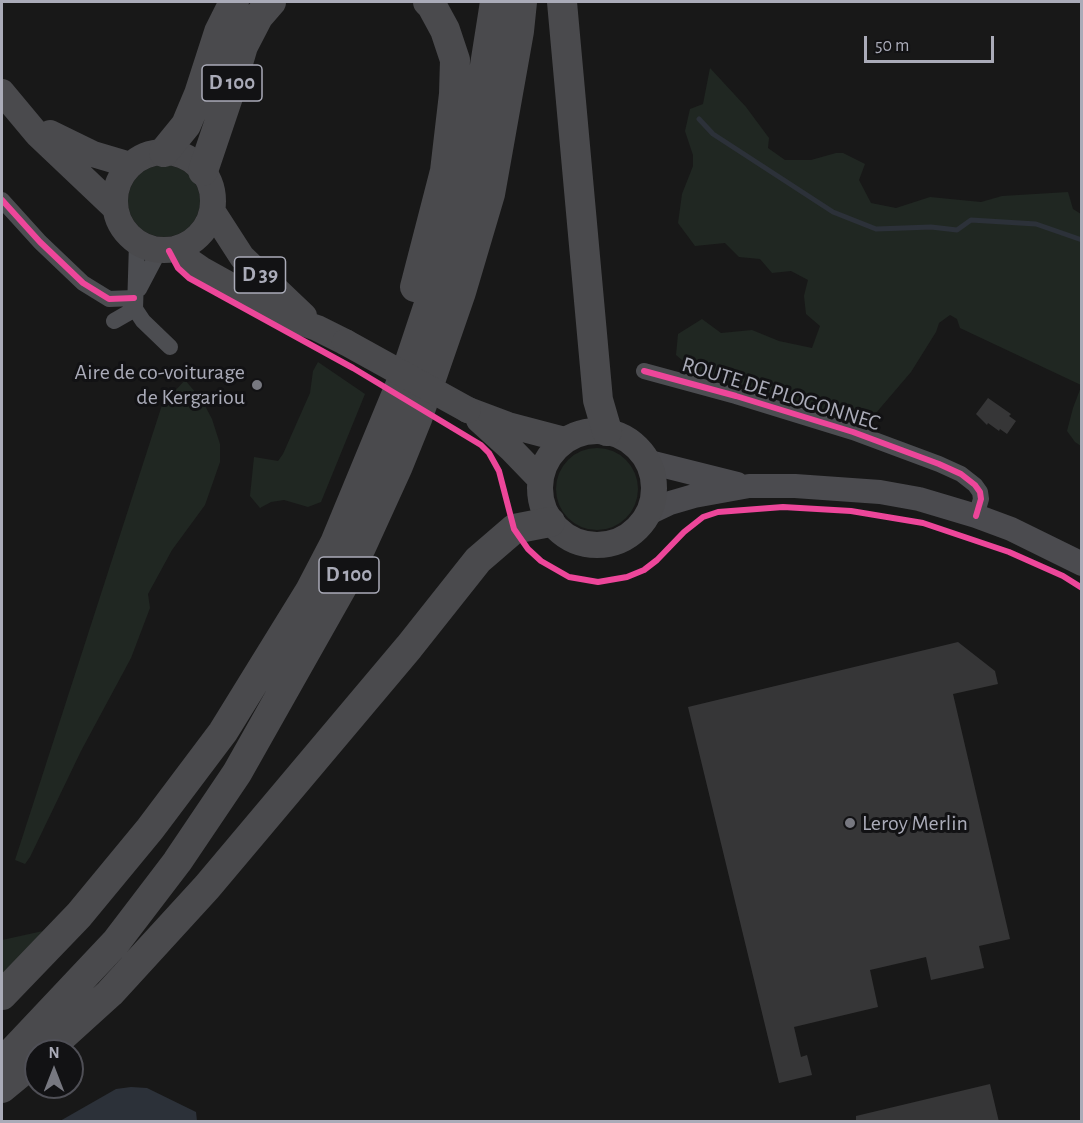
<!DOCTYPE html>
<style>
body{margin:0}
#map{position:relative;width:1083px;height:1123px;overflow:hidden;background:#181818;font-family:"Alegreya Sans",sans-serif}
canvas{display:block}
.frame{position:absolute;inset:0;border:3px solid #aaabb8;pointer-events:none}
.north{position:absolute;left:24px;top:1039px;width:60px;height:60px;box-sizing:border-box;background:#121214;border:2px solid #4f4f56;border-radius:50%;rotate:0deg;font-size:16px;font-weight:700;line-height:24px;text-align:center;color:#aaabb8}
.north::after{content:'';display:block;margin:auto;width:21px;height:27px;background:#777880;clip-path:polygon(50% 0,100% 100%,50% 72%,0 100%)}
.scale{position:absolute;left:864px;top:36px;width:130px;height:27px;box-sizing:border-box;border:3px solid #aaabb8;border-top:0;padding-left:8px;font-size:18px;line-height:21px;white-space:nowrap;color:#aaabb8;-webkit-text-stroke:4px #121214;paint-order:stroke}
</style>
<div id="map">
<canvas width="1083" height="1123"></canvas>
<div class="frame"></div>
<div class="north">N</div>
<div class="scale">50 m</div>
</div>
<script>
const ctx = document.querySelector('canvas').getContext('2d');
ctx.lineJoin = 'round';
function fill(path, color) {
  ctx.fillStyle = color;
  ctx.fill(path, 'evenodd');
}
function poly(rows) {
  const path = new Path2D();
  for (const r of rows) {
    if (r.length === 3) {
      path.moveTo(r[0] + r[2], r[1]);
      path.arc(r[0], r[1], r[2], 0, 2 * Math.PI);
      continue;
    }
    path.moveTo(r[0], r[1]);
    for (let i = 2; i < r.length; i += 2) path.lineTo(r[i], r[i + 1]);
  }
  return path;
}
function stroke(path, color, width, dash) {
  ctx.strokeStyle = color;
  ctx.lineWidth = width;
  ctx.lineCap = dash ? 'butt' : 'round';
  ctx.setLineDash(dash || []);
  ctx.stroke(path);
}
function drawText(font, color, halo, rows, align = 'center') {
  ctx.font = font + ' "Alegreya Sans",sans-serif';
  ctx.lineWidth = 6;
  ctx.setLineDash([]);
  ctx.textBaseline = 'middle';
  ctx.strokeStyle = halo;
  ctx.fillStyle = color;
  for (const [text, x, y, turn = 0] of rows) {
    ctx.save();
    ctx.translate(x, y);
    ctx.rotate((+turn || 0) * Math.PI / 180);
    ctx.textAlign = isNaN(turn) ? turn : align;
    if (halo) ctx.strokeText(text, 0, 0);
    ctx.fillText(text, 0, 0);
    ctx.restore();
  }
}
const green = poly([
 [710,68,746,107,769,138,768,148,785,160,811,160,836,153,843,153,865,164,859,180,871,203,896,208,930,197,981,202,1002,196,1068,192,1073,209,1081,214,1081,385,960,328,957,319,950,315,939,323,936,332,911,372,864,427,805,403,695,371,676,355,678,334,702,319,721,333,752,330,779,341,812,348,820,326,806,314,804,296,808,280,791,271,772,273,760,259,739,257,725,243,695,246,678,223,682,194,693,166,693,155,685,131,690,109,703,104],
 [164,201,36],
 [318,362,365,394,321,502,308,507,284,500,271,502,260,508,250,496,254,457,278,461,283,454,310,393,313,371],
 [185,380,202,400,212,419,220,444,220,462,205,505,172,550,148,594,150,608,131,658,81,751,30,857,25,864,15,860,162,405],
 [1081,387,1082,446,1081,446,1075,442,1067,431,1073,408],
 [597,489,41],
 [43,931,2,977,2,940]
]);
const water = poly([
 [131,1087,147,1088,196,1112,197,1121,60,1121,116,1089]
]);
const stream = poly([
 [699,119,713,134,833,212,876,229,931,227,957,230,971,220,1036,224,1082,240]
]);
const building = poly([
 [988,398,1011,414,1009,416,1016,421,1007,434,1000,429,999,431,988,423,987,425,976,414],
 [958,642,995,671,998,684,953,694,1010,939,979,946,984,968,931,980,926,957,870,970,878,1007,794,1027,801,1057,807,1055,812,1075,779,1083,688,707],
 [990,1084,999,1122,856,1122,856,1116]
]);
const street = poly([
 [2,200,40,242,83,283,109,299,134,298],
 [137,243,135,309,143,321,170,347],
 [139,289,159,251],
 [114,321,135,309],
 [644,371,736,396,853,432,939,464,961,474,975,485,980,492,981,499,976,516]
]);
const secondary = poly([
 [649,462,737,484],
 [649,513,670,503,694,496,749,486,795,486,880,492,919,499,976,516,1011,529,1082,564]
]);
const primary = poly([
 [2,92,37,134,115,208],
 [50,133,93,154,130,165],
 [164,201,49],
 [213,212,242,257,304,316],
 [178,249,185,258,201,269,255,299,288,318,317,328,345,342],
 [468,410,508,425,565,440],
 [479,420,512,450,540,479],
 [597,488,57]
]);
const highway = poly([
 [562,2,598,400,607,431],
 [164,152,186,125,199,94,219,32,234,2],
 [203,171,228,97,243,46,258,17,271,2],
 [415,287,445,171,454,94,455,60,445,30,432,6,428,2],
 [2,995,79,915,150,829,223,732,310,591,335,543,409,364,439,274,460,198,474,135,495,2],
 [46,1051,110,993,207,887,409,647,478,560,514,529,550,522],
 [2,1063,116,942,177,862,237,773,346,580,398,466,417,419,461,292,490,194,519,31,522,2],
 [2,1088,36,1060]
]);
const primaryBridge = poly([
 [345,342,468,410]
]);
const cycleway = poly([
 [2,200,40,242,83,283,109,299,134,298],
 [169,251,178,268,189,278,353,368,481,445,489,453,499,471,514,529,528,549,541,561,569,577,598,582,627,577,644,570,657,560,684,532,703,517,718,512,783,507,851,511,923,523,1009,552,1063,576,1082,588],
 [644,371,736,396,853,432,939,464,961,474,975,485,980,492,981,499,976,516]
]);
const markers = [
 [257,385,6,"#777880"],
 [850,823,6,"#777880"]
];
const shields = [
 [232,83,60],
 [260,275,51],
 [349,575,60]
];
const shieldNames = [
 ["D 100",232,83],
 ["D 39",260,275],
 ["D 100",349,575]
];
const poiNames = [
 ["Aire de co-voiturage",245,372],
 ["de Kergariou",245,397],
 ["Leroy Merlin",862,823,"left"]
];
const streetNames = [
 ["ROUTE DE PLOGONNEC",781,394,17]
];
fill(green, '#202722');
fill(water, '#2c3139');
stroke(stream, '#2c3139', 5);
fill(building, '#363637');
stroke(street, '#4c4d51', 16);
stroke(secondary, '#4b4b4f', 24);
stroke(primary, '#4a4a4d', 26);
stroke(highway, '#4a4a4d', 30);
stroke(primaryBridge, '#4a4a4d', 26);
stroke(cycleway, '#ed469a', 6);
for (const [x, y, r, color] of markers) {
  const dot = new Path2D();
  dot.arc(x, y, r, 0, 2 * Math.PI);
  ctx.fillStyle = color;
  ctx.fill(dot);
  stroke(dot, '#121214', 2);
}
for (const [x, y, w] of shields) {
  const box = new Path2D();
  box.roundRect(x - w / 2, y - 18, w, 36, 4.5);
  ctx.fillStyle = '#121214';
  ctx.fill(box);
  stroke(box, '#aaabb8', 1.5);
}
drawText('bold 21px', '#aaabb8', null, shieldNames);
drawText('22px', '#aaabb8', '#121214', poiNames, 'right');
drawText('22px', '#aaabb8', '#121214', streetNames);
</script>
